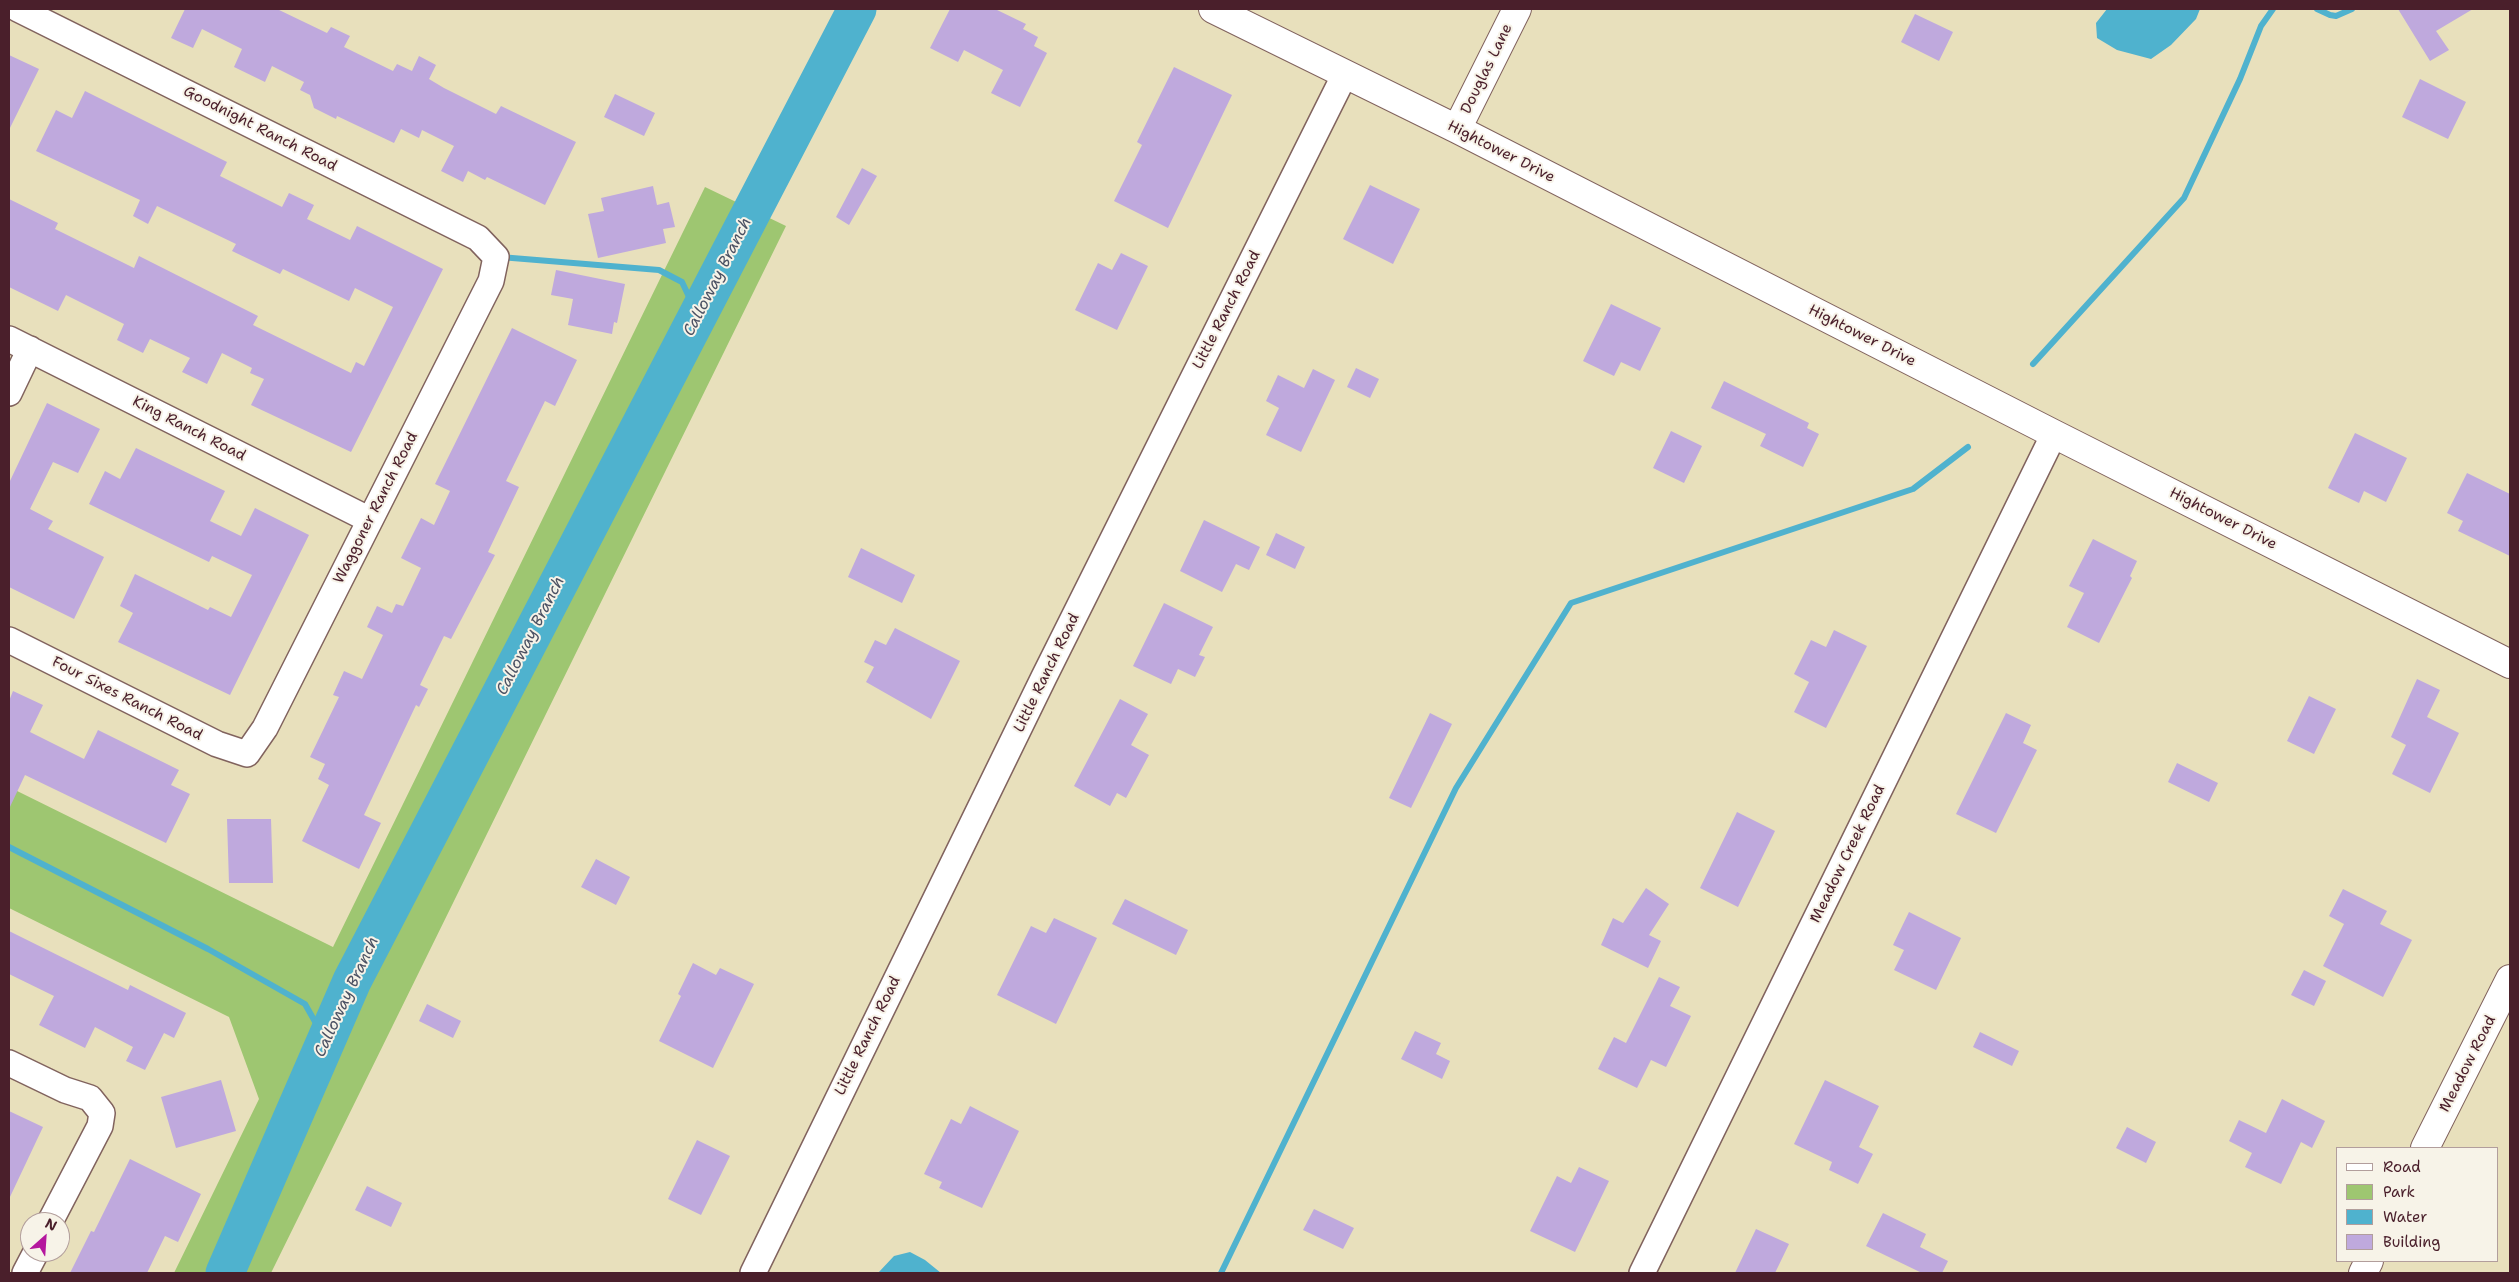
<!DOCTYPE html>
<style>
body{margin:0}
#map{position:relative;width:2519px;height:1282px;overflow:hidden;background:#e8e0bc;font-family:"Shantell Sans",sans-serif}
canvas{display:block}
.frame{position:absolute;inset:0;border:10px solid #4a1f2b;pointer-events:none}
.legend{position:absolute;left:2336px;top:1147px;width:162px;height:115px;box-sizing:border-box;background:#f7f3e8;border:1px solid #b29e9c;margin:0;padding:6px 9px;list-style:none;font-size:15px;color:#4a1f2b}
.legend li{display:flex;align-items:center;gap:10px;height:25px}
.legend b{width:25px;border:1px solid #b29e9c}
.north{position:absolute;left:20px;top:1212px;width:50px;height:50px;box-sizing:border-box;background:#f7f3e8;border:1px solid #b29e9c;border-radius:50%;rotate:26deg;font-size:14px;font-weight:700;line-height:20px;text-align:center;color:#4a1f2b}
.north::after{content:'';display:block;margin:auto;width:18px;height:22px;background:#b5179e;clip-path:polygon(50% 0,100% 100%,50% 72%,0 100%)}
</style>
<div id="map">
<canvas width="2519" height="1282"></canvas>
<div class="frame"></div>
<ul class="legend">
<li><b style="height:6px;background:#fff"></b>Road</li>
<li><b style="height:14px;background:#9ec671"></b>Park</li>
<li><b style="height:14px;background:#4fb2ce"></b>Water</li>
<li><b style="height:14px;background:#bfa9dd"></b>Building</li>
</ul>
<div class="north">N</div>
</div>
<script>
const ctx = document.querySelector('canvas').getContext('2d');
ctx.lineJoin = 'round';
function fill(path, color) {
  ctx.fillStyle = color;
  ctx.fill(path, 'evenodd');
}
function poly(rows) {
  const path = new Path2D();
  for (const r of rows) {
    path.moveTo(r[0], r[1]);
    for (let i = 2; i < r.length; i += 2) path.lineTo(r[i], r[i + 1]);
  }
  return path;
}
function stroke(path, color, width, dash) {
  ctx.strokeStyle = color;
  ctx.lineWidth = width;
  ctx.lineCap = dash ? 'butt' : 'round';
  ctx.setLineDash(dash || []);
  ctx.stroke(path);
}
function drawText(font, color, halo, rows, align = 'center') {
  ctx.font = font + ' "Shantell Sans",sans-serif';
  ctx.lineWidth = 4;
  ctx.setLineDash([]);
  ctx.textBaseline = 'middle';
  ctx.strokeStyle = halo;
  ctx.fillStyle = color;
  for (const [text, x, y, turn = 0] of rows) {
    ctx.save();
    ctx.translate(x, y);
    ctx.rotate((+turn || 0) * Math.PI / 180);
    ctx.textAlign = isNaN(turn) ? turn : align;
    if (halo) ctx.strokeText(text, 0, 0);
    ctx.fillText(text, 0, 0);
    ctx.restore();
  }
}
const green = poly([
 [705,187,786,226,271,1273,174,1273,259,1099,229,1017,9,908,9,787,333,947]
]);
const water = poly([
 [2107,9,2200,9,2196,19,2171,45,2151,59,2117,50,2097,38,2096,23],
 [910,1252,925,1260,941,1273,878,1273,894,1256]
]);
const stream = poly([
 [2317,9,2330,15,2336,16,2352,9],
 [500,257,659,270,682,282,691,301,670,370],
 [2033,364,2184,198,2240,79,2261,26,2273,9],
 [9,847,208,949,305,1004,326,1041],
 [1221,1273,1456,788,1571,603,1913,489,1968,447]
]);
const river = poly([
 [225,1273,352,981,857,9]
]);
const building = poly([
 [185,9,277,9,327,33,331,27,350,36,344,47,393,71,397,64,412,71,419,56,436,65,429,79,444,88,496,114,501,106,576,142,545,205,487,177,485,180,468,171,463,182,441,171,454,146,422,130,419,138,401,129,394,143,337,116,336,119,314,108,310,95,300,90,304,82,272,66,265,82,234,67,242,49,202,29,193,48,171,38],
 [950,9,995,9,1026,24,1023,29,1038,37,1034,46,1047,53,1020,107,991,93,1003,70,964,50,958,62,930,48],
 [2398,9,2473,9,2436,31,2449,50,2430,61],
 [1915,14,1953,32,1939,61,1901,42],
 [9,55,39,69,9,130],
 [1174,67,1232,95,1168,228,1114,201,1142,145,1137,142],
 [2420,79,2466,102,2448,139,2402,117],
 [85,91,227,162,220,176,282,207,289,193,314,205,307,219,350,240,357,226,443,269,351,452,251,405,264,379,250,373,252,368,222,353,207,384,182,372,190,358,150,339,143,353,117,340,124,324,66,295,58,311,9,287,9,199,58,223,55,229,134,268,139,256,258,316,253,325,351,373,356,362,364,366,393,307,355,288,349,301,283,269,280,274,232,251,236,244,157,206,148,224,133,216,140,200,36,151,56,110,72,118],
 [615,94,655,113,644,136,604,117],
 [862,168,877,176,849,225,836,217],
 [1370,185,1420,209,1393,264,1343,239],
 [653,186,657,205,669,202,675,227,663,229,666,243,598,258,588,214,604,211,601,198],
 [1121,253,1148,266,1117,330,1075,310,1098,263,1112,270],
 [556,270,625,284,617,323,614,322,612,334,568,325,573,299,551,295],
 [1611,304,1661,328,1640,371,1621,362,1614,376,1583,361],
 [512,328,577,360,555,406,545,401,506,481,519,487,488,552,495,555,451,639,444,636,420,685,428,689,419,707,416,705,364,815,381,823,359,869,302,841,329,785,318,779,325,764,310,757,339,697,333,695,344,671,362,679,383,635,367,627,377,606,392,613,396,604,403,606,421,568,401,558,421,518,434,525,450,491,435,484],
 [1356,368,1379,379,1370,398,1347,387],
 [1313,369,1335,380,1301,452,1266,435,1279,408,1266,401,1278,375,1304,388],
 [1724,381,1809,423,1807,428,1819,434,1803,467,1760,446,1766,434,1711,408],
 [47,403,100,429,78,473,53,462,30,509,53,521,48,529,104,557,74,619,9,587,9,483],
 [1671,431,1702,446,1684,483,1653,468],
 [2355,433,2407,458,2386,502,2364,491,2359,503,2328,488],
 [136,448,225,491,210,521,241,536,255,508,309,535,230,695,118,642,133,613,120,606,135,574,208,610,210,607,231,617,252,575,212,556,209,562,89,504,105,471,120,479],
 [2467,473,2510,494,2510,556,2458,531,2463,521,2447,513],
 [1204,520,1260,547,1249,570,1236,564,1222,592,1180,571],
 [1276,533,1305,547,1295,569,1266,555],
 [2093,539,2137,561,2130,576,2132,578,2099,643,2067,627,2084,593,2069,586],
 [861,548,915,575,902,603,848,577],
 [1164,603,1213,627,1199,655,1205,657,1195,677,1178,669,1171,684,1133,666],
 [895,628,960,661,931,719,866,682,874,667,864,662,875,640,886,645],
 [1834,630,1867,646,1826,728,1794,712,1809,682,1794,674,1811,640,1826,647],
 [2417,679,2440,690,2427,717,2459,733,2430,793,2392,774,2406,745,2391,737],
 [13,691,43,705,30,732,84,759,98,730,179,770,171,785,190,794,166,843,25,775,9,809,9,701],
 [2309,696,2336,709,2314,754,2287,741],
 [1120,699,1148,714,1131,745,1149,755,1126,798,1117,793,1110,806,1074,786],
 [1430,713,1452,724,1411,808,1389,798],
 [2006,713,2031,725,2023,743,2037,750,1996,833,1956,814],
 [2177,763,2218,783,2209,802,2168,782],
 [1737,812,1775,831,1738,907,1700,888],
 [227,819,271,819,273,883,229,883],
 [596,859,630,877,616,905,581,887],
 [1646,888,1669,904,1649,935,1661,941,1648,968,1601,945,1613,918,1623,923],
 [2343,889,2387,911,2380,924,2412,940,2383,997,2323,966,2344,924,2329,916],
 [1125,899,1188,930,1176,955,1112,924],
 [1909,912,1961,938,1936,990,1894,970,1904,950,1893,945],
 [1054,918,1097,938,1056,1024,997,995,1031,926,1046,933],
 [9,931,128,990,130,985,186,1013,174,1038,164,1033,145,1070,126,1061,133,1047,95,1027,85,1048,39,1025,54,996,9,974],
 [693,963,716,975,720,968,754,984,713,1068,659,1041,681,996,678,994],
 [2304,970,2326,981,2314,1006,2291,995],
 [1659,977,1680,987,1670,1006,1691,1016,1666,1067,1651,1060,1637,1088,1598,1069,1614,1037,1626,1043],
 [427,1004,461,1021,453,1038,419,1021],
 [1415,1031,1441,1043,1436,1054,1450,1061,1442,1079,1401,1059],
 [1980,1032,2019,1051,2012,1066,1973,1047],
 [221,1080,236,1131,176,1148,161,1097],
 [1825,1080,1879,1106,1859,1147,1873,1154,1858,1184,1829,1170,1832,1162,1794,1144],
 [2282,1099,2325,1121,2312,1148,2301,1142,2281,1184,2245,1167,2252,1153,2229,1141,2239,1120,2266,1133],
 [970,1106,1019,1131,982,1208,939,1188,942,1182,924,1174,951,1119,961,1124],
 [9,1111,43,1127,9,1199],
 [2127,1127,2156,1142,2146,1163,2116,1148],
 [697,1140,730,1156,701,1215,668,1199],
 [130,1159,201,1194,178,1242,165,1236,147,1273,70,1273,91,1231,94,1232],
 [1579,1167,1609,1181,1575,1252,1530,1231,1557,1176,1571,1183],
 [367,1186,402,1203,391,1227,355,1210],
 [1314,1209,1354,1228,1343,1249,1303,1230],
 [1883,1213,1926,1234,1920,1247,1948,1261,1942,1273,1922,1273,1866,1246],
 [1756,1229,1789,1244,1775,1273,1735,1273]
]);
const minor = poly([
 [9,339,370,520],
 [9,393,30,349],
 [9,640,217,744,247,754,265,728,491,281,496,257,478,238,18,9],
 [9,1063,65,1090,90,1098,102,1113,100,1126,50,1222],
 [25,1273,36,1252],
 [753,1273,1044,677,1345,74],
 [1642,1273,2054,434]
]);
const tertiary = poly([
 [1213,9,1457,129,2054,434,2510,664],
 [1457,129,1517,9],
 [2425,1148,2510,979],
 [2363,1273,2369,1261]
]);
const streetNames = [
 ["Douglas Lane",1487,69,-64],
 ["Goodnight Ranch Road",260,129,27],
 ["Hightower Drive",1501,152,27],
 ["Little Ranch Road",1227,310,-63],
 ["Hightower Drive",1862,336,27],
 ["King Ranch Road",189,429,27],
 ["Waggoner Ranch Road",376,508,-63],
 ["Hightower Drive",2223,519,27],
 ["Little Ranch Road",1047,673,-64],
 ["Four Sixes Ranch Road",127,699,27],
 ["Meadow Creek Road",1848,854,-64],
 ["Little Ranch Road",868,1036,-64],
 ["Meadow Road",2468,1064,-63]
];
const waterNames = [
 ["Calloway Branch",718,277,-63],
 ["Calloway Branch",531,636,-63],
 ["Calloway Branch",347,997,-65]
];
fill(green, '#9ec671');
fill(water, '#4fb2ce');
stroke(stream, '#4fb2ce', 6);
stroke(river, '#4fb2ce', 39);
fill(building, '#bfa9dd');
stroke(minor, '#81635e', 28);
stroke(tertiary, '#81635e', 30);
stroke(minor, '#fff', 25);
stroke(tertiary, '#fff', 28);
drawText('15px', '#4a1f2b', '#f7f3e8', streetNames);
drawText('italic 16px', '#4c5264', '#f7f3e8', waterNames);
</script>
